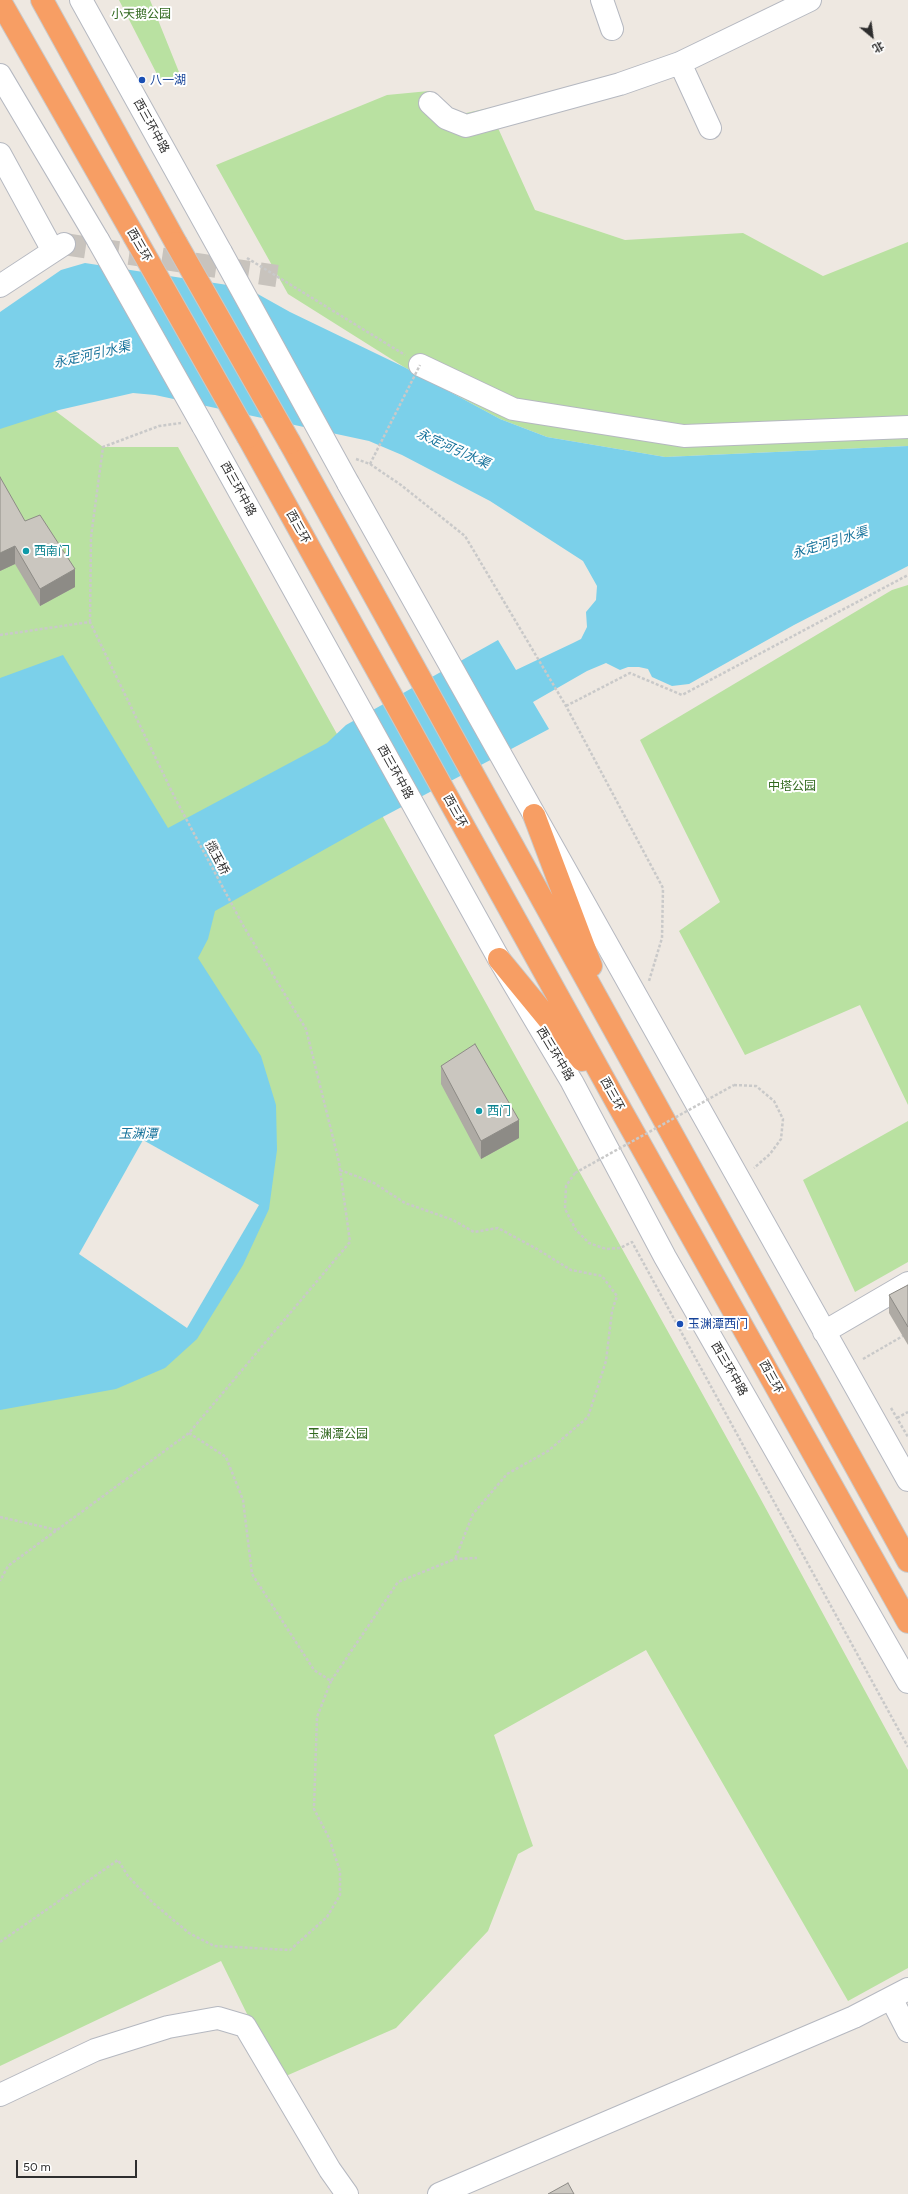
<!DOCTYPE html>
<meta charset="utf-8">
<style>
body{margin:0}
#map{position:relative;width:908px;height:2194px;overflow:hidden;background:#eee8e1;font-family:Figtree,"Noto Sans SC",sans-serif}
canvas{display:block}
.north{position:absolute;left:852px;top:16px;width:40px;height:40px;-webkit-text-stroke:3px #fff;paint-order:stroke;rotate:151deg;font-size:11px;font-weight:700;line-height:16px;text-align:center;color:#2e2e2e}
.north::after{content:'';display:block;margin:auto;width:14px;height:18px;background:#2e2e2e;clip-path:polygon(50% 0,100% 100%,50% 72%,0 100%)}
.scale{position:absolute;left:16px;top:2160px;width:121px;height:18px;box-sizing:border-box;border:2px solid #2e2e2e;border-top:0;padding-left:5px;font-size:12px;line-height:14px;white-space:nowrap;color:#2e2e2e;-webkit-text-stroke:3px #fff;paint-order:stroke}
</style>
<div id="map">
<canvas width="908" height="2194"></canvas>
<div class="north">北</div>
<div class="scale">50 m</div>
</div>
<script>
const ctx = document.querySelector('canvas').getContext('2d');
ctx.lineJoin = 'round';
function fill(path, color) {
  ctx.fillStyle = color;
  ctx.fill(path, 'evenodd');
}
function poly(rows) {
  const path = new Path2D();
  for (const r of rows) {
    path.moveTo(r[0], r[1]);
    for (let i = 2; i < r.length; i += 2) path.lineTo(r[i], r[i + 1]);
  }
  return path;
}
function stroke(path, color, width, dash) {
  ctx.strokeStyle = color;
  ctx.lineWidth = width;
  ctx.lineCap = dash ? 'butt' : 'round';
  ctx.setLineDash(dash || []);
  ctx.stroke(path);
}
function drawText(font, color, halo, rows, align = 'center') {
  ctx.font = font + ' Figtree,"Noto Sans SC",sans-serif';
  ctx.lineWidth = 4;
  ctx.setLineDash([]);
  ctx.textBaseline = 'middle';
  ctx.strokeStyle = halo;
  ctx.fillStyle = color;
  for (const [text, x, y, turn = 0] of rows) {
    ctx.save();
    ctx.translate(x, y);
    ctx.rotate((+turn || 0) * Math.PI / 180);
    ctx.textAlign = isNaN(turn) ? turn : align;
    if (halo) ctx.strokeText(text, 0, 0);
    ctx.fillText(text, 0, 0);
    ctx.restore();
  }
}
const green = poly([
 [119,0,150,0,181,77,161,82],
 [429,91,457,115,489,108,535,210,625,240,743,233,823,276,908,242,908,446,665,457,547,437,500,419,404,367,288,294,216,165,387,95],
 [0,369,103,447,178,447,759,1496,908,1770,908,1968,848,2001,646,1650,494,1735,533,1846,518,1854,488,1931,396,2028,279,2079,221,1961,0,2066],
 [908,585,908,1105,860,1005,745,1055,679,931,720,902,640,740,892,590],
 [908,1121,908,1262,855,1292,803,1180]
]);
const water = poly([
 [85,263,247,288,290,312,404,367,500,419,547,437,665,457,908,446,908,566,794,625,689,684,672,686,652,677,648,669,639,667,628,667,620,670,606,663,587,671,533,702,549,729,377,820,215,911,208,939,198,958,261,1056,276,1105,277,1150,269,1209,243,1265,197,1339,165,1368,116,1389,0,1410,0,678,63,655,168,828,327,743,346,725,498,640,516,670,573,643,581,639,587,627,586,612,596,600,597,586,583,561,490,501,402,455,369,441,155,395,133,393,59,410,0,429,0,312,61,270]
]);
const pier = poly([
 [143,1140,259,1205,187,1328,79,1254]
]);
const minorTunnel = poly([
 [64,244,277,276]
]);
const path = poly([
 [247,258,405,355],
 [356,459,370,464,401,485,465,536,566,706,663,888,662,938,649,981],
 [90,622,91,537,103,447,159,426,181,423],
 [0,635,90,622,175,798,244,927,306,1029,339,1162,350,1242,189,1433,8,1566,0,1581],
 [566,706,630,673,682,695,908,575],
 [734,1085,756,1086,774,1101,783,1119,781,1139,770,1154,754,1168],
 [340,1170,374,1183,405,1203,453,1220,474,1232,498,1228,537,1249,571,1270,602,1276,617,1296,612,1311,606,1361,588,1417,548,1451,507,1474,473,1514,455,1559],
 [575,1173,566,1186,565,1209,576,1230,589,1243,606,1249,620,1248,632,1242,908,1747],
 [863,1359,908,1333],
 [891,1408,908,1437],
 [897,1418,908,1412],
 [189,1433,226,1457,243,1500,252,1574,314,1670,331,1681,398,1582,455,1559,477,1558],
 [0,1517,57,1530],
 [0,1942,118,1860,128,1876,153,1903,189,1933,214,1946,290,1950,327,1917,340,1895,340,1871,329,1838,314,1809,317,1717,331,1681]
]);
const minor = poly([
 [81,0,221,252],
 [602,0,612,29],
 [680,63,710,128],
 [0,75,98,240],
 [430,103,446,118,466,126,620,84,680,63,810,0],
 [0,154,53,251],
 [0,286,64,244],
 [420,365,513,409,684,436,908,427],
 [203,426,499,959,572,1082,665,1257,908,1682],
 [348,483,908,1480],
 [824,1332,908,1283],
 [891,1998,908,2031],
 [0,2095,95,2050,168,2027,218,2018,245,2026,330,2170,347,2194],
 [439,2194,854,2017,908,1989]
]);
const highway = poly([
 [42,0,176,243],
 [0,1,134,236],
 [248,437,617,1103,908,1622],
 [290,443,908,1561],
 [534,815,591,966],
 [499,959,582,1060]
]);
const pathBridge = poly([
 [370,464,420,365],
 [575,1173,734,1085]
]);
const minorBridge = poly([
 [98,240,203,426],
 [221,252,348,483]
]);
const highwayBridge = poly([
 [134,236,248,437],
 [176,243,290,443]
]);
const wall = poly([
 [25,521,75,587,40,606,15,564,0,571],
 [441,1066,519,1138,481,1159,441,1084],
 [908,1285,908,1345,889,1313,889,1295]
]);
const shadedWall = poly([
 [15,546,15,564,0,571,0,553],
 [75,569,75,587,40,606,40,589],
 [519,1120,519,1138,481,1159,481,1141]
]);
const building = poly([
 [0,477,25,521,40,515,75,569,40,589,15,546,0,553,0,477],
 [475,1044,519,1120,481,1141,441,1066,475,1044],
 [908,1285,908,1327,889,1295,908,1285],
 [568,2183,574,2194,548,2194,568,2183]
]);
const markers = [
 [142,80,4,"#1a4fb4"],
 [26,551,4,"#0f9aa8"],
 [479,1111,4,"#0f9aa8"],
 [680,1324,4,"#1a4fb4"]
];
const parkNames = [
 ["小天鹅公园",141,14],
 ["中塔公园",792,786],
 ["玉渊潭公园",338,1434]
];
const transitNames = [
 ["八一湖",150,80],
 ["玉渊潭西门",688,1324]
];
const streetNames = [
 ["西三环中路",151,126,61],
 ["西三环",139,245,60],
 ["西三环中路",238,489,61],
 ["西三环",298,527,61],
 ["西三环中路",395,772,61],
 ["西三环",455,811,61],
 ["揽玉桥",217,858,62],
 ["西三环中路",555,1054,59],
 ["西三环",612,1094,61],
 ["西三环中路",729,1369,60],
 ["西三环",771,1377,61]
];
const cultureNames = [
 ["西南门",34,551],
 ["西门",487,1111]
];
const waterNames = [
 ["永定河引水渠",92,355,-13],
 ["永定河引水渠",453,449,24],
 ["永定河引水渠",830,543,-17],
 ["玉渊潭",138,1134]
];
fill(green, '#b9e1a1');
fill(water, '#7bd0ea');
fill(pier, '#eee8e1');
stroke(minorTunnel, '#c8c3bd', 22, [22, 11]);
stroke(minor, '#b5b8c0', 24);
stroke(highway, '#c9c9c9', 24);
stroke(path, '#c9c9c9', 2.5, [3, 2]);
stroke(minor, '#fff', 22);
stroke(highway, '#f79e64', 22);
stroke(minorBridge, '#b5b8c0', 24, []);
stroke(highwayBridge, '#c9c9c9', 24, []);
stroke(pathBridge, '#c9c9c9', 2.5, [3, 2]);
stroke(minorBridge, '#fff', 22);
stroke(highwayBridge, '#f79e64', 22);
fill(wall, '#aeaaa4');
fill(shadedWall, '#8d8b86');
fill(building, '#cac6bf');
stroke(building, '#8d8b86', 1);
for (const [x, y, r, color] of markers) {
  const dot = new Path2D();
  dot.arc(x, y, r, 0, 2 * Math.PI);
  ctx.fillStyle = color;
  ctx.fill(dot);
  stroke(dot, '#fff', 1.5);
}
drawText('12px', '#31691f', '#fff', parkNames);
drawText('12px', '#164399', '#fff', transitNames, 'left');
drawText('12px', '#2e2e2e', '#fff', streetNames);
drawText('12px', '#0d838f', '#fff', cultureNames, 'left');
drawText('italic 13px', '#15729b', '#fff', waterNames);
</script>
